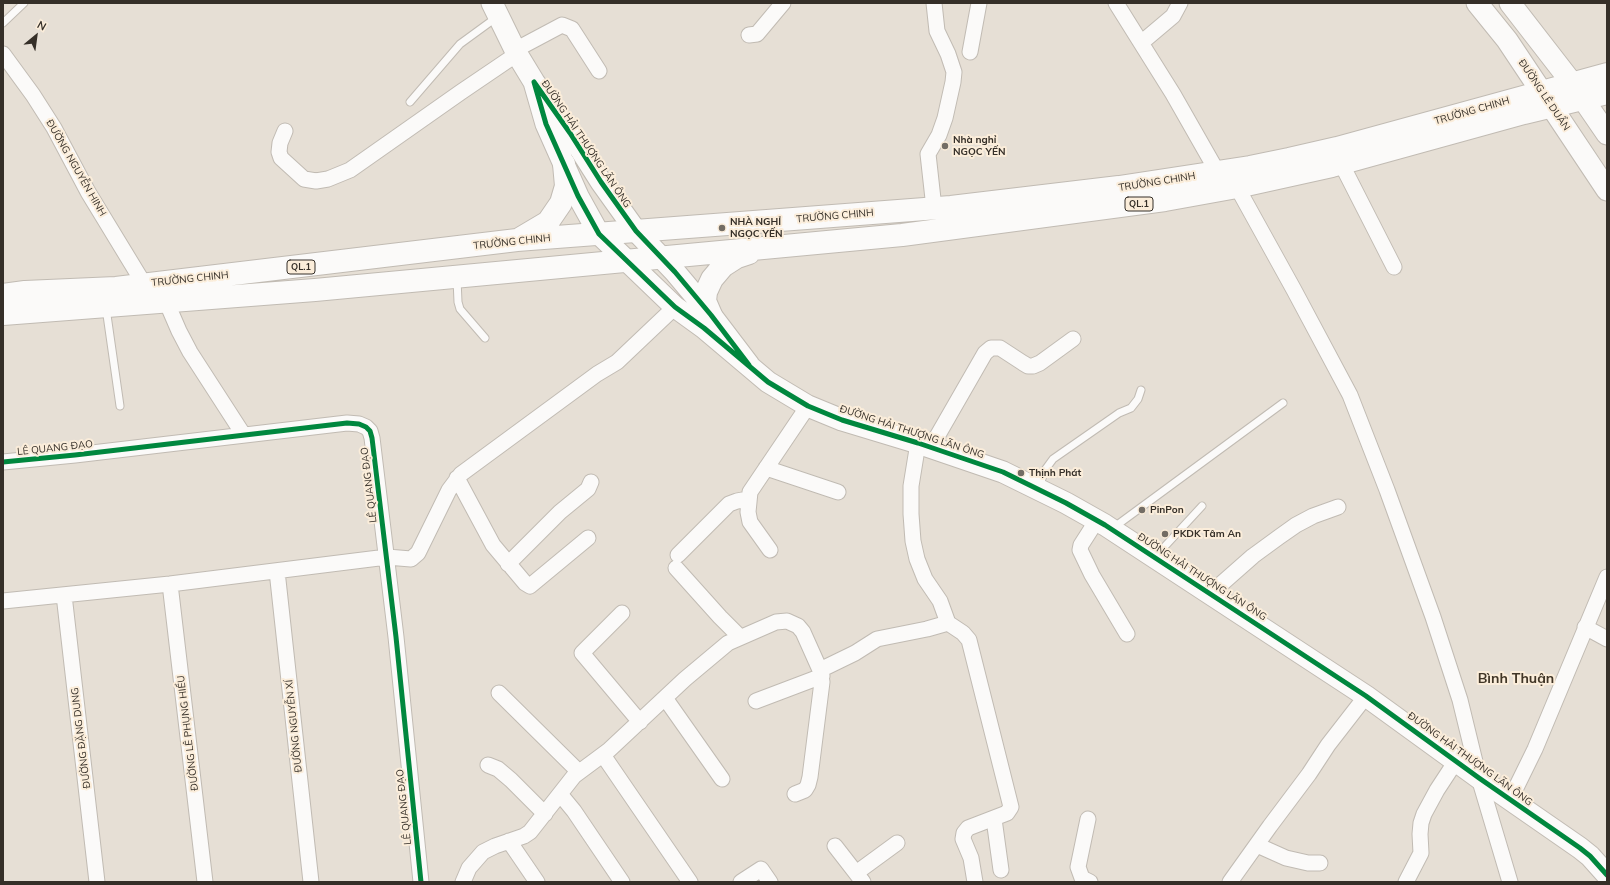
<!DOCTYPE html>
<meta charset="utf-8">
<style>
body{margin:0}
#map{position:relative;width:1610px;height:885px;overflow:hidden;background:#e6dfd5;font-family:Mulish,sans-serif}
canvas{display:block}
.frame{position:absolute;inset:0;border:4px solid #352f28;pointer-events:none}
.north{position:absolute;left:16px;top:16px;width:40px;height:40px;-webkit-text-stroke:3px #fbedda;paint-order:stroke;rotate:29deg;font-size:11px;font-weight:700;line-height:16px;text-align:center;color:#352f28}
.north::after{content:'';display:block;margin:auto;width:14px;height:18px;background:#352f28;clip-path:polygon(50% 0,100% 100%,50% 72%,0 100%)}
</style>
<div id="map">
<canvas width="1610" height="885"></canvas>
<div class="frame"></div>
<div class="north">N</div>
</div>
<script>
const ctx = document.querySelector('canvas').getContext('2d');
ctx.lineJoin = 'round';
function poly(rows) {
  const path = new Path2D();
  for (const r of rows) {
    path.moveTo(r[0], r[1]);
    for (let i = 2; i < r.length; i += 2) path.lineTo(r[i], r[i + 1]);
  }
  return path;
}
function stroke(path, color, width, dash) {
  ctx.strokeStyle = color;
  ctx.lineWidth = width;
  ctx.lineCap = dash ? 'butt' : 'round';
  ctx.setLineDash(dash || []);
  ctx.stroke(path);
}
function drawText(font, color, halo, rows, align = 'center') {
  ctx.font = font + ' Mulish,sans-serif';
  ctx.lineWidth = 4;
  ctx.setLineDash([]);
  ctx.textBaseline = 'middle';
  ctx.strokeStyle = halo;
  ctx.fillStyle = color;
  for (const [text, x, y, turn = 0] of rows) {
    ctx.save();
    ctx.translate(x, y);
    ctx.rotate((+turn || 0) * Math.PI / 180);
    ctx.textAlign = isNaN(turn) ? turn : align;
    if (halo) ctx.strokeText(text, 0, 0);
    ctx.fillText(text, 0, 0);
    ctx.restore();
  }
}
const lane = poly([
 [3,23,24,3],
 [410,102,460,44,497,17],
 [457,279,458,302,460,309,485,338],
 [106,308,120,406],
 [1039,487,1045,470,1053,459,1119,413,1131,408,1138,399,1141,390],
 [1113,528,1283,403],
 [1155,557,1202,506]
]);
const street = poly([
 [934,3,937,31,948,54,954,72,953,82,945,118,939,135,928,154,934,208],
 [1116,3,1173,94,1218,173],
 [749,35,757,34,783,3],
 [1141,43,1173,16,1180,3],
 [515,50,562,25,572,29,599,71],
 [970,52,979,3],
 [3,54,33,95,54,128,88,192,144,284],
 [285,131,280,143,279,152,281,158,304,179,316,181,328,179,350,170,461,92,517,54],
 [1341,163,1394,267],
 [1237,187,1294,290,1350,395,1387,490,1433,617,1460,700,1479,778,1510,882],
 [166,301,179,331,190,352,243,434],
 [918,443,911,486,911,514,913,541,917,559,925,579,940,601,948,623,963,633,969,640,1011,807,1007,813,968,828,964,833,963,839,971,858,975,882],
 [931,447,985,353,991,348,1000,348,1023,363,1028,366,1033,366,1040,363,1073,339],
 [3,462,75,455,347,423,359,424,366,427,370,431,372,438,396,637,421,882],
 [766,468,838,492],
 [457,478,493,545,525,583,530,586,588,538],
 [1097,520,1081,545,1080,550,1092,575,1127,634],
 [770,550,750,522,748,512,750,492,808,406],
 [678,555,729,504,737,501,748,499],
 [508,564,560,512,588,489,591,482],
 [676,568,720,617,740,637],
 [277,571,311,882],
 [170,584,205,882],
 [1211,593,1253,556,1279,537,1296,525,1313,516,1338,507],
 [64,595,97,882],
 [3,601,170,584,387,557,411,559,418,553,449,490,461,474,597,374,617,362,675,307],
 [622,613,582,653,640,722],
 [1585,627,1607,639],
 [499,693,579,772],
 [665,698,722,779],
 [756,701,822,676],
 [603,755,690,882],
 [488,765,498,769,511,780,545,814],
 [560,794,574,811,622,882],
 [795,794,805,790,808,785,810,777,822,682,820,670],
 [1510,800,1535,749,1607,577],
 [994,819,1001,870],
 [1088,819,1078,867,1082,878,1090,882],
 [509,841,537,882],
 [1257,845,1286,858,1308,863,1320,863],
 [835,846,863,882],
 [856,873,897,843],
 [463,882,469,868,483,852,495,846,524,836,530,832,574,776,609,750,685,679,728,643,776,622,787,621,798,626,803,632,820,670,855,653,877,639,927,629,948,623],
 [741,882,761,869,770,882],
 [1230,882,1270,826,1309,774,1328,745,1366,696],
 [1406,882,1421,853,1420,834,1421,823,1424,814,1437,790,1456,761]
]);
const secondary = poly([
 [492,3,517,54,534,82],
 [1477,3,1507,40,1607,190],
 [1510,3,1572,83,1607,134],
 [749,365,711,315,675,272,636,231,601,182,570,133,534,82,546,124,578,196,599,234,675,307,704,328,768,382,808,406,842,420,918,443,1003,472,1066,503,1105,525,1366,696,1479,778,1580,848,1590,856,1607,875]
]);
const highway = poly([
 [521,238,548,222,561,203,566,186,564,164],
 [3,295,25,292,116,288,517,240,951,207,1119,187,1250,167,1289,159,1337,148,1607,74],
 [3,314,315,290,902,235,1165,200,1237,187,1332,166,1524,113,1607,93],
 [711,315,705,301,706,292,712,279,723,266,737,257,749,253]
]);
const cycleway = poly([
 [749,365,711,315,675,272,636,231,601,182,570,133,534,82,546,124,578,196,599,234,675,307,704,328,768,382,808,406,842,420,918,443,1003,472,1066,503,1105,525,1366,696,1479,778,1580,848,1590,856,1607,875],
 [3,462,75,455,347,423,359,424,366,427,370,431,372,438,396,637,421,882]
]);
const markers = [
 [945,146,4,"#736d65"],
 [722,228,4,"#736d65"],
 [1021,473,4,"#736d65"],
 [1142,510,4,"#736d65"],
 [1165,534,4,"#736d65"]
];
const shields = [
 [1139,204,28],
 [301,267,28]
];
const shieldNames = [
 ["QL.1",1139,204],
 ["QL.1",301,267]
];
const streetNames = [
 ["ĐƯỜNG LÊ DUẨN",1544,95,56],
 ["TRƯỜNG CHINH",1472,111,-16],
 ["ĐƯỜNG HẢI THƯỢNG LÃN ÔNG",586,144,56],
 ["ĐƯỜNG NGUYỄN HINH",76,168,60],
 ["TRƯỜNG CHINH",1157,182,-9],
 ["TRƯỜNG CHINH",835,216,-5],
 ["TRƯỜNG CHINH",512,242,-6],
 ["TRƯỜNG CHINH",190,279,-6],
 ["ĐƯỜNG HẢI THƯỢNG LÃN ÔNG",912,432,18],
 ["LÊ QUANG ĐẠO",55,448,-6],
 ["LÊ QUANG ĐẠO",369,485,-97],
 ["ĐƯỜNG HẢI THƯỢNG LÃN ÔNG",1202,577,33],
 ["ĐƯỜNG NGUYỄN XÍ",294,726,-96],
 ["ĐƯỜNG LÊ PHỤNG HIỂU",188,733,-97],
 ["ĐƯỜNG ĐẶNG DUNG",81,738,-97],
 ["ĐƯỜNG HẢI THƯỢNG LÃN ÔNG",1470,759,36],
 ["LÊ QUANG ĐẠO",404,807,-96]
];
const poiNames = [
 ["Nhà nghỉ",953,140],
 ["NGỌC YẾN",953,152],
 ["NHÀ NGHỈ",730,222],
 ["NGỌC YẾN",730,234],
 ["Thịnh Phát",1029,473],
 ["PinPon",1150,510],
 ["PKDK Tâm An",1173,534]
];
const districtNames = [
 ["Bình Thuận",1516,679]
];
stroke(lane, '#c1bbb3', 9);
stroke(street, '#c1bbb3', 17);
stroke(secondary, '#c1bbb3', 23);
stroke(highway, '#c1bbb3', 24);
stroke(lane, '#fbfaf9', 7);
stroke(street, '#fbfaf9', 15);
stroke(secondary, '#fbfaf9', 21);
stroke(highway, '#fbfaf9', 22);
stroke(cycleway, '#00873e', 5);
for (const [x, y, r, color] of markers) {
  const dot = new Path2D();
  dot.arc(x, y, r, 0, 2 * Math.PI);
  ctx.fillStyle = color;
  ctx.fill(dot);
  stroke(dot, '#fbedda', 1.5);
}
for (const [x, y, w] of shields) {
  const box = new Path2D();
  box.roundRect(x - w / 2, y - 7, w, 14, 3);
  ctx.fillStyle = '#fbedda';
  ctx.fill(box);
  stroke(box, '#352f28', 1);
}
drawText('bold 9px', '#352f28', null, shieldNames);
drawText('10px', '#352f28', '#fbedda', streetNames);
drawText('bold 10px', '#352f28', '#fbedda', poiNames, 'left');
drawText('bold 14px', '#413627', '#fbedda', districtNames);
</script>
